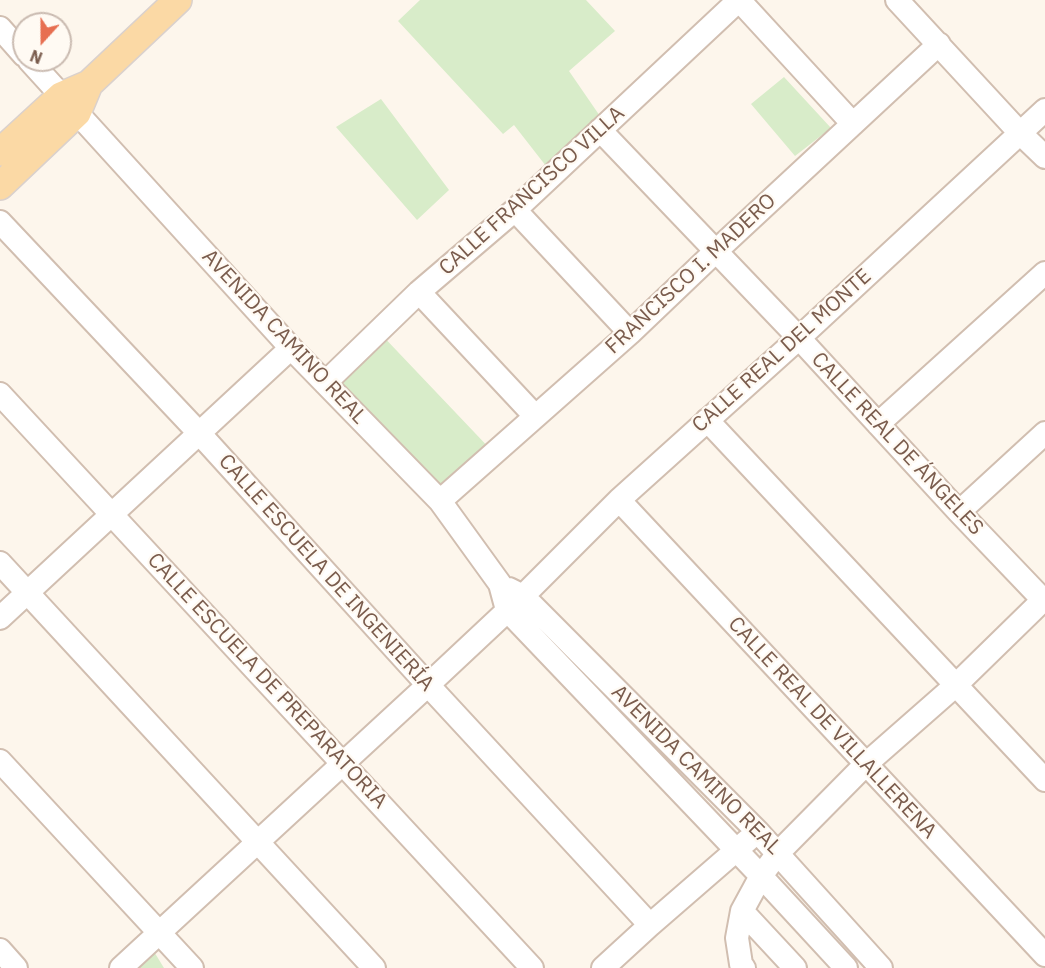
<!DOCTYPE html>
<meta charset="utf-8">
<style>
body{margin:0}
#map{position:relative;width:1045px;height:968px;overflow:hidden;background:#fdf6ec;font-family:"IBM Plex Sans",sans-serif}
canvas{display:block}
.north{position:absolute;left:12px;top:12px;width:60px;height:60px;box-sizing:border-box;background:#fffaf3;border:2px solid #cabbb1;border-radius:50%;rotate:201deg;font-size:16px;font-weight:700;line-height:24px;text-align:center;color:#7a5c4d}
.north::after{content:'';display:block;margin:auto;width:21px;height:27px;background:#e76f51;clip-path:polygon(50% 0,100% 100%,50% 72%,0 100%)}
</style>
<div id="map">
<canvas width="1045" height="968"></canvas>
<div class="north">N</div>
</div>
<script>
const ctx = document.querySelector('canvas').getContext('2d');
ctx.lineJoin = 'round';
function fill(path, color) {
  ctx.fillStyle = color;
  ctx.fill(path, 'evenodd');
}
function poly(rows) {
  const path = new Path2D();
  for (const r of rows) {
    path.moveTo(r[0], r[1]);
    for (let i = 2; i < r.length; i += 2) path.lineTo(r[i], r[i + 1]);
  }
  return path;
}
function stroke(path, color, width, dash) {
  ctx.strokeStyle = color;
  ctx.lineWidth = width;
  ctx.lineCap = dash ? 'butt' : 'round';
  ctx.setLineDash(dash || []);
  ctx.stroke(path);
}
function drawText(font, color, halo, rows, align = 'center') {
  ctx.font = font + ' "IBM Plex Sans",sans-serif';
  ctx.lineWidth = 4.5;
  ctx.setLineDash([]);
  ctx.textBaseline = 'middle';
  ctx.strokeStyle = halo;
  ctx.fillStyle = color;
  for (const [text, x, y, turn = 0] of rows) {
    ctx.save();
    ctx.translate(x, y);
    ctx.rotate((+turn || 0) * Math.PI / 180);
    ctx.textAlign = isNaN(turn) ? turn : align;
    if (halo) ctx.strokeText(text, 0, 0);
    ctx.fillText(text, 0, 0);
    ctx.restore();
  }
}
const green = poly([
 [420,0,586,0,615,31,569,71,602,119,553,175,514,125,503,134,398,21],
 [784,77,831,128,795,156,751,104],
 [381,99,449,190,417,220,336,127],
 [378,331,494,453,440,501,325,383],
 [153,950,164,968,139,968]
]);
const minor = poly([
 [739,0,853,124],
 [897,0,1020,133,1045,157],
 [0,28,24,55],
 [29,60,291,348,440,501,500,584,507,610,761,876,846,968],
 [600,130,799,338,959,512,1045,602],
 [515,210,630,333],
 [0,222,200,434,428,685,650,925],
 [419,292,535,416],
 [325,383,419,292,515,210,739,0],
 [0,394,532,968],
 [707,420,1045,780],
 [878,424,1045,273],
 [619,500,1045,955],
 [440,501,630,333,716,251,939,44],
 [959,512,1045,433],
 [0,563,374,968],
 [509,589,523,596,758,832,881,968],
 [0,618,291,348],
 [0,761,192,968],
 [742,911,795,968],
 [0,950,16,968],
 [121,968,428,685,523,596,619,500,799,338,1045,110],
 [603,968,650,925,748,840],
 [744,968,741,964,737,938,742,911,761,876,778,853,866,764,956,685,1045,598]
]);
const major = poly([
 [0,152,61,96,89,84,178,0],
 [0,186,77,113,89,84]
]);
const streetNames = [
 ["CALLE FRANCISCO VILLA",532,191,-42],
 ["FRANCISCO I. MADERO",691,274,-43],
 ["AVENIDA CAMINO REAL",284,337,47],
 ["CALLE REAL DEL MONTE",782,351,-42],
 ["CALLE REAL DE ÁNGELES",897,444,47],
 ["CALLE ESCUELA DE INGENIERÍA",326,573,48],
 ["CALLE ESCUELA DE PREPARATORIA",267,681,47],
 ["CALLE REAL DE VILLALLERENA",832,728,47],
 ["AVENIDA CAMINO REAL",696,770,45]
];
fill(green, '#d8ecc9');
stroke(minor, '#d1beb0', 26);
stroke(major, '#dad1cd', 30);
stroke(minor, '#fff', 22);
stroke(major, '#fbd9a5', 27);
drawText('21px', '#7a5c4d', '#fffaf3', streetNames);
</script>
